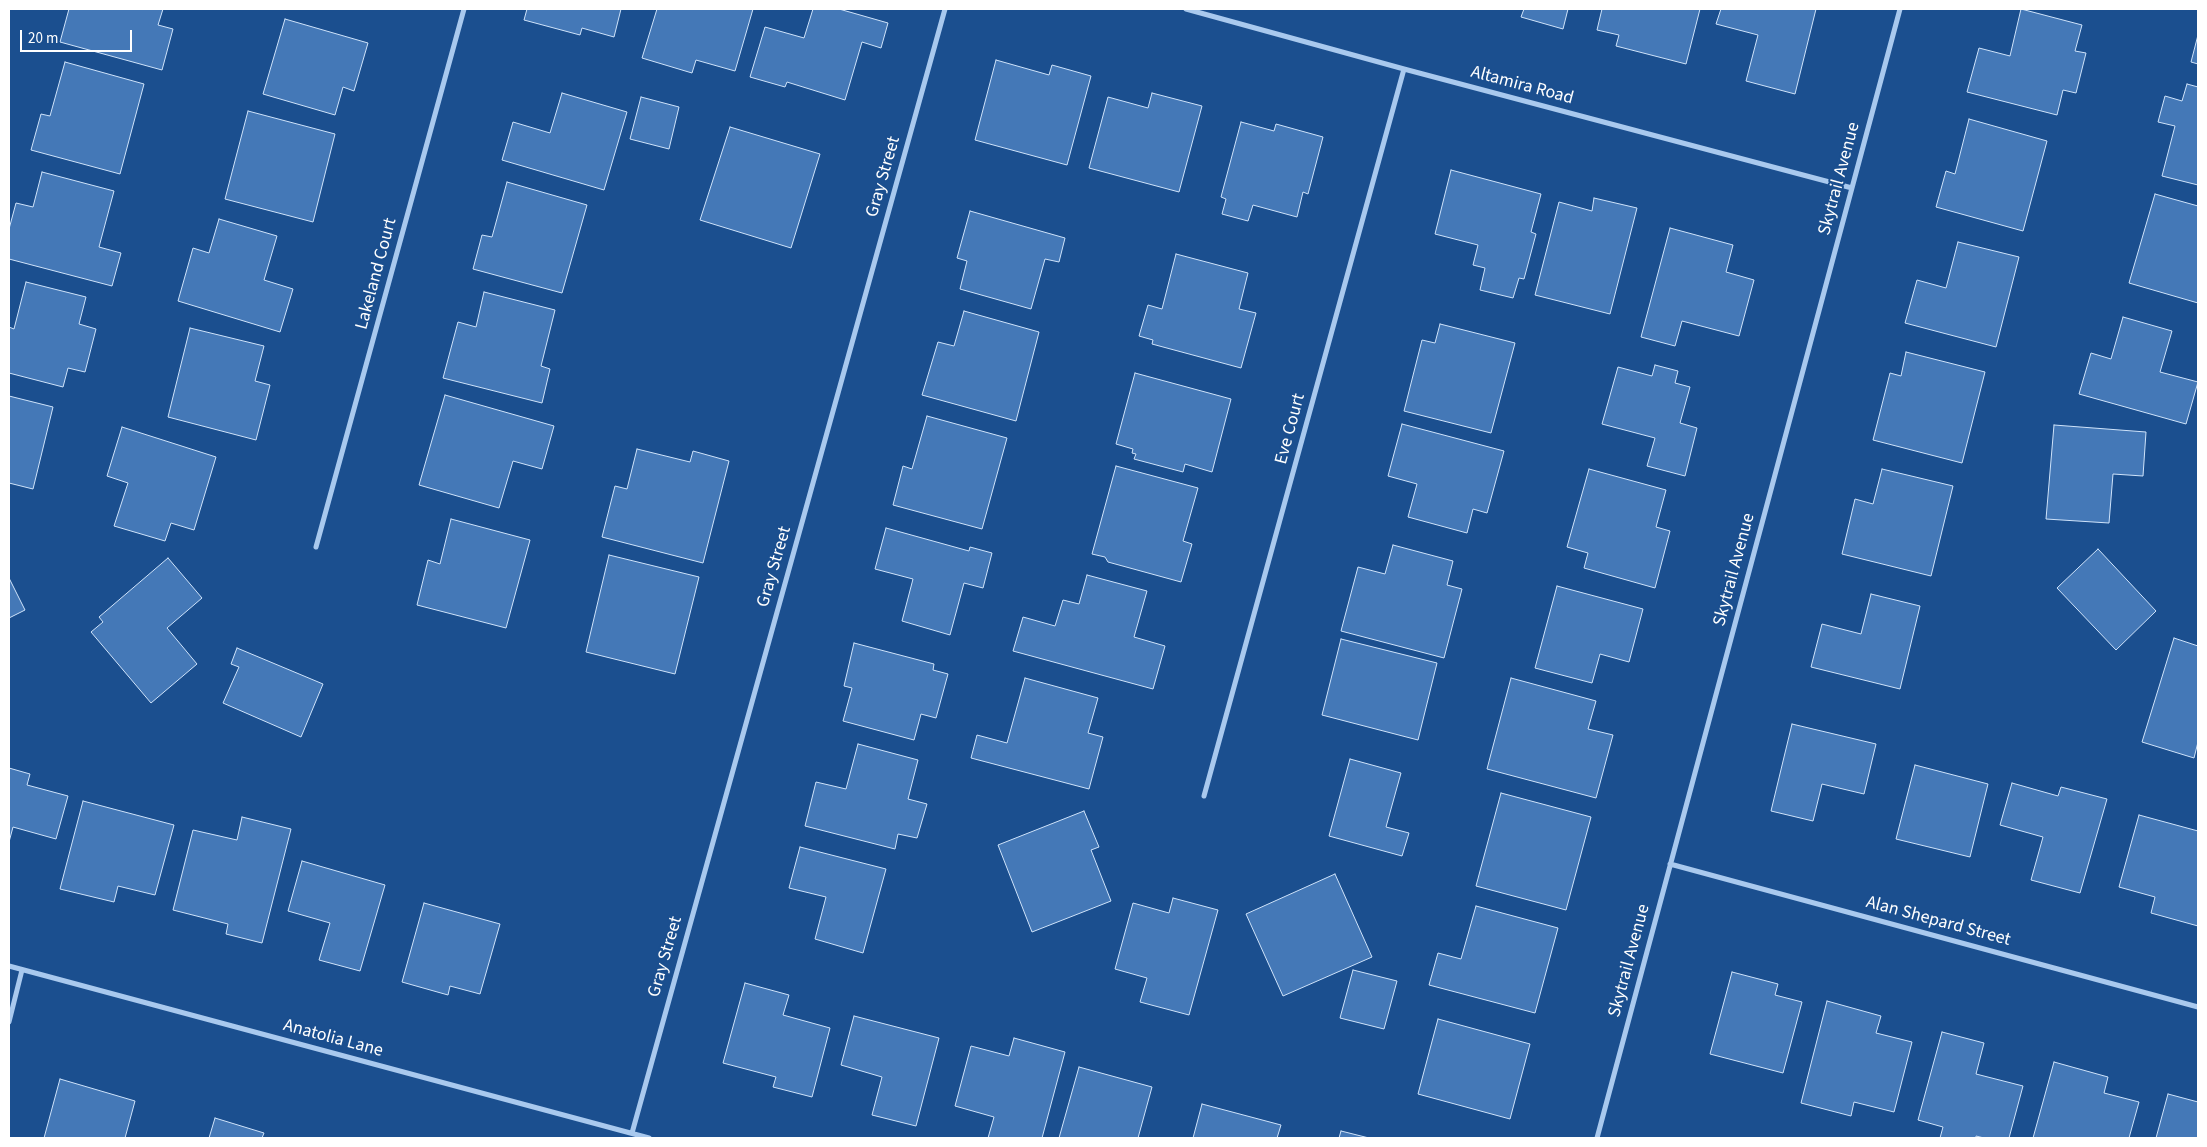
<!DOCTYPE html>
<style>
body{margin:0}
#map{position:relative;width:2207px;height:1147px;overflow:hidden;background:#1b4f8f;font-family:"Source Sans 3",sans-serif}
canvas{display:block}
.frame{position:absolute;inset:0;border:10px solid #fff;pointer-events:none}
.scale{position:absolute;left:20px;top:30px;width:112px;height:22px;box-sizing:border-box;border:2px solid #fff;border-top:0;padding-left:6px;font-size:15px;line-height:18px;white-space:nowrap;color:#fff;-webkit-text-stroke:4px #1b4f8f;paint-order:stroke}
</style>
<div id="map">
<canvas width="2207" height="1147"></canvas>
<div class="frame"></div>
<div class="scale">20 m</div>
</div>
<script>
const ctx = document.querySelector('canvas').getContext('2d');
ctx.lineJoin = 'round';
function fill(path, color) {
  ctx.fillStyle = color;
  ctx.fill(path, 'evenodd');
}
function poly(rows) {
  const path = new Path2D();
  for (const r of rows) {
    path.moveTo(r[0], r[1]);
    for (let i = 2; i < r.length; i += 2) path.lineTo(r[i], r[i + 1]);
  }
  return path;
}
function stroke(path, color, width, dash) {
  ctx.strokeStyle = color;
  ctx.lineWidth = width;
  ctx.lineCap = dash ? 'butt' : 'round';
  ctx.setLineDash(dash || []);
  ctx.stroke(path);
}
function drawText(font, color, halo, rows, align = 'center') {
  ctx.font = font + ' "Source Sans 3",sans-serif';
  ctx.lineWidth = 4;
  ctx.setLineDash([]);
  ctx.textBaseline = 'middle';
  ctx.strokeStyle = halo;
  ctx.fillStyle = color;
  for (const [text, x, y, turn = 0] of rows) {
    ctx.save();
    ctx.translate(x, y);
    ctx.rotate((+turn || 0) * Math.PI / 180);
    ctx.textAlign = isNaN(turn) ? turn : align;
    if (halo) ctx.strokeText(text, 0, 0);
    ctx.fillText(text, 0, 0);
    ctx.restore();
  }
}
const building = poly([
 [69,9,163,9,158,25,173,29,162,70,60,42,69,9],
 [527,9,621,9,614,37,582,28,580,35,524,20,527,9],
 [657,9,753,9,735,71,696,60,692,73,642,58,657,9],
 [813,9,839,9,888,23,881,48,862,42,845,100,787,82,785,87,750,77,765,27,804,38,813,9],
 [1524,9,1568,9,1563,29,1521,17,1524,9],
 [1602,9,1700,9,1686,64,1616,46,1619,35,1597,30,1602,9],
 [1721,9,1816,9,1795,94,1746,81,1758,35,1716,24,1721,9],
 [2021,9,2082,25,2075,51,2086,53,2076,93,2063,90,2057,115,1967,92,1979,48,2010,56,2021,9],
 [285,19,368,43,354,91,343,87,335,115,263,94,285,19],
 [2198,35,2198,64,2191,62,2198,35],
 [996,60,1049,75,1052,65,1091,76,1067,165,975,140,996,60],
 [65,62,144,84,120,174,31,150,41,114,50,116,65,62],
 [2187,84,2198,87,2198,185,2162,176,2175,126,2158,122,2165,96,2182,101,2187,84],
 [562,93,627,112,604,190,502,160,513,122,550,133,562,93],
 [1152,93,1202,106,1179,192,1089,168,1108,97,1148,108,1152,93],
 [641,97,679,107,669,149,630,139,641,97],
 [248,111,335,134,313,222,225,199,248,111],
 [1969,119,2047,141,2023,231,1936,207,1946,171,1955,174,1969,119],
 [1241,122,1274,131,1276,124,1323,137,1308,194,1303,192,1297,217,1253,205,1248,221,1222,214,1226,199,1221,197,1241,122],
 [730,127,820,154,791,248,700,220,730,127],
 [1451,170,1541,194,1531,232,1536,234,1524,279,1519,278,1513,298,1480,290,1485,268,1473,265,1478,245,1435,234,1451,170],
 [42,172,114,191,99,247,121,253,112,286,9,259,9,229,16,203,33,207,42,172],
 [507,182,587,205,562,293,473,269,482,235,492,237,507,182],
 [2155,194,2198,206,2198,303,2129,283,2155,194],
 [1594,198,1637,208,1610,314,1535,295,1559,202,1592,211,1594,198],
 [970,211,1065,238,1059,262,1045,259,1031,309,960,289,967,261,957,258,970,211],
 [219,219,277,236,264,280,293,289,280,332,178,301,193,248,209,253,219,219],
 [1670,228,1733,245,1726,272,1754,280,1739,336,1682,321,1675,346,1641,337,1670,228],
 [1958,242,2019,257,1996,347,1905,323,1917,280,1946,288,1958,242],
 [1176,254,1248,273,1239,309,1256,313,1241,368,1152,344,1153,340,1139,336,1148,305,1162,309,1176,254],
 [26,282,86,297,79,324,96,329,85,372,68,368,63,387,9,373,9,327,14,329,26,282],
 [484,292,555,310,541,366,550,369,542,403,443,378,458,322,476,327,484,292],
 [964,311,1039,332,1016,421,922,395,938,342,954,346,964,311],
 [2123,317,2172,331,2160,372,2198,382,2186,424,2079,394,2091,353,2111,359,2123,317],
 [1440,324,1515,343,1491,433,1404,411,1422,340,1435,343,1440,324],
 [190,328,264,346,255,381,270,385,256,440,168,417,190,328],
 [1906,352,1985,372,1962,463,1873,440,1890,373,1901,376,1906,352],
 [1655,365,1678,371,1675,383,1690,387,1680,423,1697,428,1685,476,1647,466,1655,438,1602,424,1618,367,1652,376,1655,365],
 [1135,373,1231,399,1212,472,1185,464,1183,472,1134,459,1136,454,1132,453,1133,449,1116,444,1135,373],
 [445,395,554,426,542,469,513,461,499,508,419,485,445,395],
 [9,396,53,407,33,489,9,483,9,396],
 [927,416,1007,438,982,529,893,505,903,466,912,469,927,416],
 [1402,424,1504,451,1487,513,1473,509,1467,533,1408,517,1417,484,1388,476,1402,424],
 [2054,425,2146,432,2143,476,2113,474,2109,523,2046,519,2054,425],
 [122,427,216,457,194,530,171,523,165,541,114,526,128,483,107,476,122,427],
 [637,449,690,462,693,451,729,461,703,563,602,537,615,486,627,489,637,449],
 [1116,466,1198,488,1183,541,1192,544,1181,582,1108,562,1105,557,1092,554,1116,466],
 [1589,469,1666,490,1656,527,1670,531,1655,588,1584,568,1588,553,1567,547,1589,469],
 [1882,469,1953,486,1931,576,1842,554,1855,499,1873,504,1882,469],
 [451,519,530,540,506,628,417,605,428,560,440,564,451,519],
 [886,528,969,551,970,547,992,553,983,588,964,583,950,635,902,621,913,579,875,569,886,528],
 [1393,545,1453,561,1447,585,1462,589,1444,658,1341,631,1358,567,1385,574,1393,545],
 [2098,549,2156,611,2116,650,2057,588,2098,549],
 [609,555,699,577,675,674,586,652,609,555],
 [168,558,202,598,167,628,197,664,151,703,91,632,103,622,99,617,168,558],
 [1087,575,1147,591,1134,637,1165,646,1153,689,1013,651,1023,617,1055,626,1063,600,1079,604,1087,575],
 [9,578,25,610,9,618,9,578],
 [1557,586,1643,609,1629,662,1600,654,1592,683,1535,668,1557,586],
 [1871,594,1920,606,1900,689,1811,667,1822,624,1861,634,1871,594],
 [2174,638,2198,646,2198,742,2194,758,2142,742,2174,638],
 [1341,639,1437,663,1418,740,1322,715,1341,639],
 [854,643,934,664,933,670,948,674,936,718,921,714,914,740,843,721,852,688,844,686,854,643],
 [237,648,323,684,301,737,223,703,239,667,231,664,237,648],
 [1025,678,1098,698,1088,733,1103,737,1089,789,971,758,977,735,1007,743,1025,678],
 [1511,678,1596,701,1588,729,1613,735,1596,798,1487,769,1511,678],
 [1792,724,1876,744,1864,794,1822,784,1813,821,1771,811,1792,724],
 [858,744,918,760,908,799,927,804,917,838,898,834,895,849,805,826,816,782,846,789,858,744],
 [1350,759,1401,773,1386,827,1409,833,1402,856,1329,836,1350,759],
 [1915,765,1988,784,1970,857,1896,839,1915,765],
 [9,768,30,774,27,785,68,796,56,839,13,827,9,842,9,768],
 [2012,783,2058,796,2061,787,2107,799,2080,893,2031,880,2043,837,2000,825,2012,783],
 [1501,793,1591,817,1566,910,1476,886,1501,793],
 [83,801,174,825,155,895,118,886,114,902,60,889,83,801],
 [1084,811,1099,847,1091,850,1111,901,1032,932,998,845,1084,811],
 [2139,815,2198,831,2198,926,2151,913,2155,897,2119,887,2139,815],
 [242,817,291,829,262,943,226,934,228,924,173,910,193,830,237,840,242,817],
 [800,847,886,869,863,953,815,939,826,897,789,888,800,847],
 [302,861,385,885,360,971,319,960,330,923,288,911,302,861],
 [1335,874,1372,957,1283,996,1246,914,1335,874],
 [1173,898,1218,910,1189,1015,1140,1002,1147,978,1115,969,1133,903,1169,913,1173,898],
 [424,903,500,924,480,994,450,986,448,995,402,982,424,903],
 [1476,906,1558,928,1535,1013,1429,985,1438,953,1461,959,1476,906],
 [1353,970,1397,981,1384,1029,1340,1018,1353,970],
 [1732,972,1778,984,1775,995,1802,1002,1783,1073,1710,1054,1732,972],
 [745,983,789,995,783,1015,830,1028,812,1097,773,1087,776,1077,723,1063,745,983],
 [1827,1001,1881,1016,1876,1033,1912,1042,1894,1112,1854,1102,1851,1116,1801,1103,1827,1001],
 [854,1016,939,1038,916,1126,872,1115,882,1077,841,1065,854,1016],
 [1438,1019,1530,1044,1510,1119,1418,1094,1438,1019],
 [1942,1032,1984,1043,1976,1074,2023,1086,2009,1138,1984,1138,1976,1136,1976,1138,1940,1138,1943,1127,1918,1120,1942,1032],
 [1014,1038,1065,1052,1042,1138,988,1138,994,1117,955,1106,971,1046,1009,1056,1014,1038],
 [2054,1062,2108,1077,2104,1093,2139,1102,2129,1138,2033,1138,2054,1062],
 [1079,1067,1152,1087,1138,1138,1059,1138,1079,1067],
 [60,1079,135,1101,125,1138,44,1138,60,1079],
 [2168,1094,2198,1102,2198,1138,2156,1138,2168,1094],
 [1202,1104,1281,1125,1277,1138,1193,1138,1202,1104],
 [215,1118,264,1133,262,1138,209,1138,215,1118],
 [1341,1131,1369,1138,1339,1138,1341,1131]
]);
const street = poly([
 [1186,9,1404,69,1852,188],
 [316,547,464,9],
 [1204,796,1404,69],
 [1670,864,2198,1007],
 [9,966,649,1138],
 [9,1022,22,970],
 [632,1133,945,9],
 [1597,1138,1900,9]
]);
const streetNames = [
 ["Altamira Road",1522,86,15],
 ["Gray Street",884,177,-74],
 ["Skytrail Avenue",1840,179,-75],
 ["Lakeland Court",377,274,-75],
 ["Eve Court",1291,429,-75],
 ["Gray Street",775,567,-74],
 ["Skytrail Avenue",1735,570,-75],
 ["Alan Shepard Street",1938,922,15],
 ["Gray Street",666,957,-74],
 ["Skytrail Avenue",1630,961,-75],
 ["Anatolia Lane",333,1039,15]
];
fill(building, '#4478b7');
stroke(building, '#cfe3fa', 1);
stroke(street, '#a9c9ee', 5);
drawText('18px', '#fff', '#1b4f8f', streetNames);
</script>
